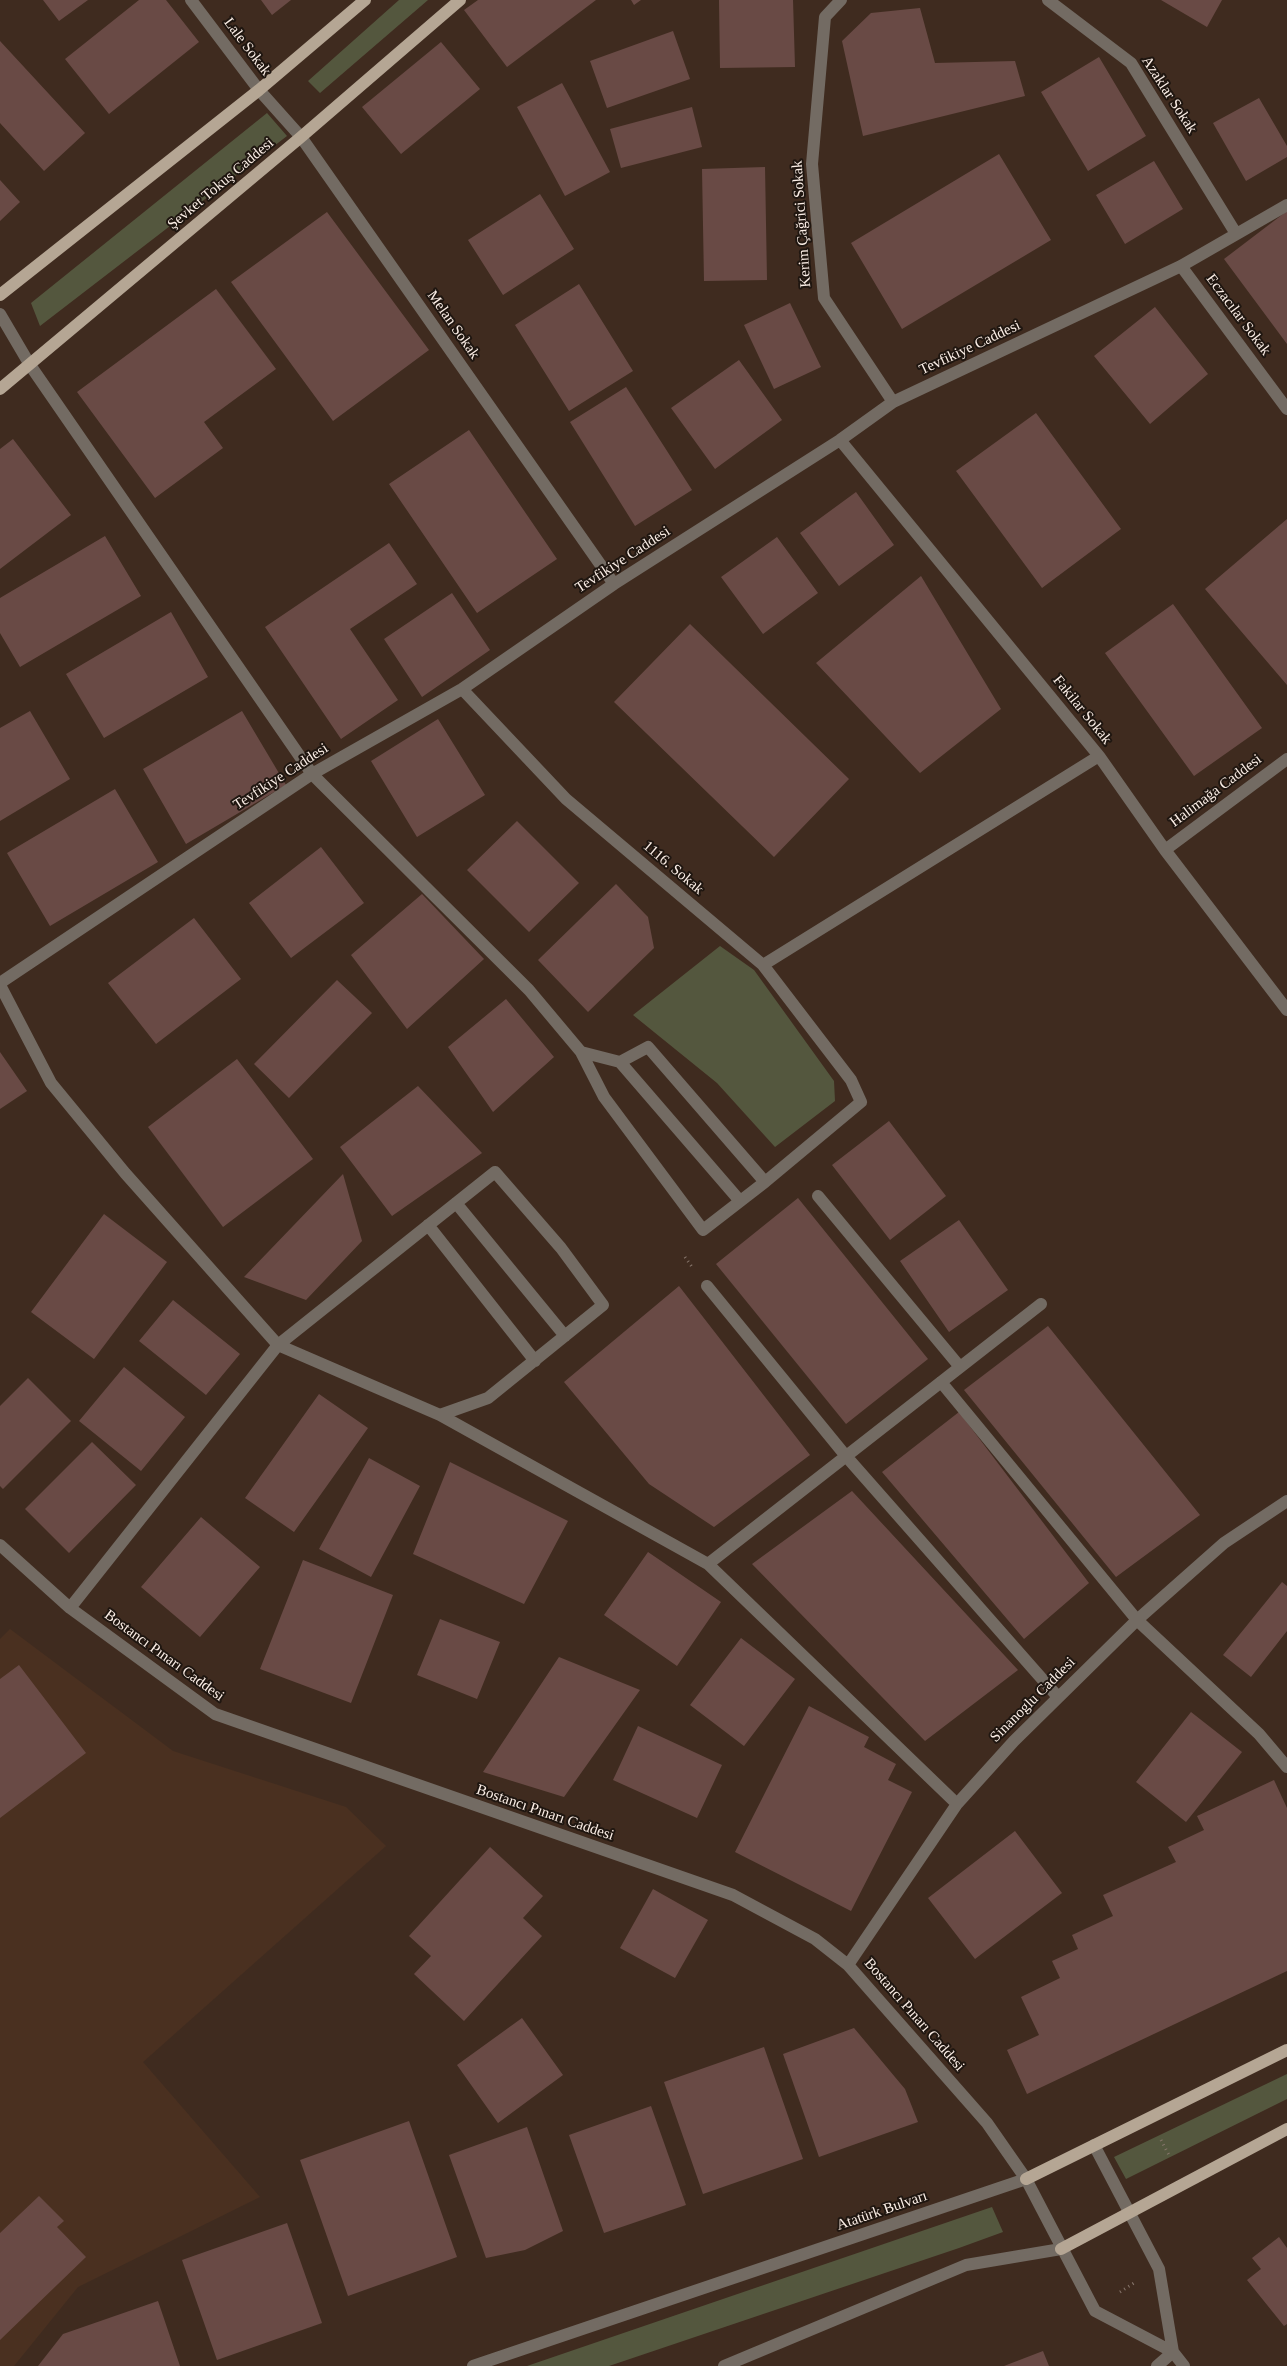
<!DOCTYPE html>
<meta charset="utf-8">
<style>
body{margin:0}
canvas{display:block;background:#3f2b1f}
</style>
<canvas width="1287" height="2366"></canvas>
<script>
const ctx = document.querySelector('canvas').getContext('2d');
ctx.lineJoin = 'round';
function fill(path, color) {
  ctx.fillStyle = color;
  ctx.fill(path, 'evenodd');
}
function poly(rows) {
  const path = new Path2D();
  for (const r of rows) {
    path.moveTo(r[0], r[1]);
    for (let i = 2; i < r.length; i += 2) path.lineTo(r[i], r[i + 1]);
  }
  return path;
}
function stroke(path, color, width, dash) {
  ctx.strokeStyle = color;
  ctx.lineWidth = width;
  ctx.lineCap = dash ? 'butt' : 'round';
  ctx.setLineDash(dash || []);
  ctx.stroke(path);
}
function drawText(font, color, halo, rows, align = 'center') {
  ctx.font = font + ' Georgia,serif';
  ctx.lineWidth = 4;
  ctx.setLineDash([]);
  ctx.textBaseline = 'middle';
  ctx.strokeStyle = halo;
  ctx.fillStyle = color;
  for (const [text, x, y, turn = 0] of rows) {
    ctx.save();
    ctx.translate(x, y);
    ctx.rotate((+turn || 0) * Math.PI / 180);
    ctx.textAlign = isNaN(turn) ? turn : align;
    if (halo) ctx.strokeText(text, 0, 0);
    ctx.fillText(text, 0, 0);
    ctx.restore();
  }
}
const built = poly([
 [10,1629,173,1751,346,1807,386,1846,143,2062,260,2197,78,2287,14,2366,0,2366,0,1639]
]);
const green = poly([
 [399,0,428,0,320,93,308,81],
 [267,113,287,136,40,326,31,303],
 [720,946,754,970,834,1081,835,1101,775,1147,717,1083,633,1015],
 [1287,2074,1287,2099,1126,2179,1114,2157],
 [992,2207,1003,2232,959,2248,609,2366,527,2366]
]);
const building = poly([
 [43,0,88,0,59,21],
 [139,0,166,0,199,42,109,114,65,59],
 [261,0,291,0,272,15],
 [478,0,596,0,507,67,464,10],
 [631,0,641,0,634,5],
 [719,0,793,0,795,67,720,68],
 [1161,0,1222,0,1207,27],
 [920,8,935,63,1015,61,1025,96,863,136,842,41,871,13],
 [673,31,690,79,607,108,590,61],
 [0,41,85,133,44,171,0,123],
 [441,42,480,89,401,154,362,107],
 [1099,57,1146,136,1088,171,1041,92],
 [562,83,610,172,565,196,517,107],
 [1259,98,1287,146,1287,157,1246,181,1213,123],
 [692,107,702,147,621,168,610,129],
 [999,154,1051,240,902,329,851,243],
 [1154,161,1183,209,1125,244,1096,195],
 [765,167,767,280,704,281,702,169],
 [0,180,20,202,0,221],
 [540,194,574,249,503,295,468,240],
 [1287,211,1287,344,1224,259],
 [327,212,429,350,333,421,231,282],
 [579,284,633,371,569,411,515,325],
 [216,289,276,369,204,422,223,448,155,498,77,392],
 [790,303,821,367,774,389,744,325],
 [1155,307,1208,374,1150,424,1094,356],
 [739,360,782,420,715,469,671,408],
 [626,387,692,490,635,526,570,422],
 [1036,413,1121,529,1042,588,956,471],
 [469,430,557,559,477,613,389,484],
 [13,439,71,515,0,569,0,449],
 [856,492,894,545,839,586,800,533],
 [1287,519,1287,685,1205,589],
 [105,536,141,596,20,667,0,633,0,598],
 [777,537,818,593,763,634,721,577],
 [389,543,417,584,350,629,398,700,341,739,265,627],
 [921,576,1001,709,920,773,816,663],
 [452,593,490,650,422,697,384,639],
 [1173,604,1262,728,1194,776,1105,653],
 [171,612,208,677,104,738,66,674],
 [690,624,849,779,774,857,614,702],
 [30,711,70,779,0,821,0,728],
 [242,711,286,785,186,844,143,769],
 [438,719,485,795,417,837,371,761],
 [115,789,158,862,50,926,7,853],
 [517,821,579,883,529,932,467,870],
 [321,847,364,903,291,958,249,903],
 [616,884,648,917,654,948,588,1012,538,960],
 [422,894,484,959,407,1029,351,955],
 [194,918,241,979,156,1044,108,983],
 [337,980,372,1013,289,1098,254,1064],
 [506,999,554,1057,493,1112,448,1047],
 [0,1052,27,1091,0,1109],
 [237,1059,313,1159,223,1227,148,1127],
 [418,1086,482,1153,392,1216,340,1147],
 [889,1121,946,1196,890,1240,832,1165],
 [343,1174,362,1241,306,1300,244,1277],
 [798,1198,928,1359,846,1424,716,1264],
 [104,1214,167,1262,94,1359,31,1312],
 [959,1220,1008,1290,949,1332,900,1261],
 [679,1286,810,1455,714,1527,649,1484,564,1382],
 [173,1300,240,1354,206,1395,139,1341],
 [1048,1326,1200,1515,1116,1577,964,1390],
 [124,1367,185,1417,141,1471,79,1421],
 [28,1378,71,1421,3,1489,0,1486,0,1406],
 [319,1394,368,1428,294,1532,245,1498],
 [959,1412,1089,1583,1024,1639,882,1472],
 [92,1442,136,1485,69,1553,25,1509],
 [369,1458,420,1486,371,1577,319,1549],
 [450,1462,568,1521,524,1604,413,1554],
 [852,1491,1018,1670,925,1741,752,1564],
 [201,1517,260,1567,200,1637,141,1587],
 [648,1552,721,1602,677,1666,604,1615],
 [303,1560,393,1595,351,1703,260,1669],
 [1282,1582,1287,1586,1287,1631,1251,1677,1223,1655],
 [440,1619,500,1642,477,1699,417,1675],
 [741,1638,795,1679,744,1746,690,1705],
 [559,1657,640,1690,564,1797,483,1772],
 [19,1665,86,1753,0,1818,0,1679],
 [809,1706,869,1737,864,1747,896,1764,888,1780,912,1792,851,1911,735,1852],
 [1191,1712,1242,1752,1186,1822,1136,1782],
 [638,1726,722,1765,697,1818,613,1780],
 [1274,1780,1287,1808,1287,1971,1027,2094,1007,2050,1039,2035,1021,1997,1060,1978,1052,1961,1078,1949,1072,1935,1113,1916,1103,1895,1176,1862,1168,1847,1204,1830,1197,1816],
 [1015,1831,1062,1893,975,1959,928,1898],
 [490,1847,543,1896,523,1918,542,1936,464,2021,414,1974,431,1956,409,1936],
 [653,1889,708,1920,675,1978,620,1948],
 [522,2018,563,2075,498,2123,457,2065],
 [854,2028,905,2089,918,2122,819,2157,783,2054],
 [764,2047,803,2159,703,2194,664,2082],
 [651,2106,686,2205,604,2233,569,2135],
 [409,2121,457,2257,348,2296,300,2160],
 [527,2127,563,2231,525,2250,486,2258,449,2155],
 [39,2196,64,2221,57,2227,86,2257,0,2340,0,2233],
 [287,2223,322,2323,217,2360,182,2260],
 [1279,2237,1287,2248,1287,2324,1284,2326,1247,2280,1261,2269,1252,2258],
 [158,2301,180,2366,38,2366,63,2334],
 [1043,2351,1049,2366,1004,2366]
]);
const path = poly([
 [685,1257,692,1267],
 [1161,2140,1170,2157],
 [1120,2292,1134,2283]
]);
const minor = poly([
 [191,0,259,90,301,137,614,584],
 [841,0,825,17,812,164,824,298,893,402],
 [1048,0,1131,63,1235,232],
 [1181,266,1287,409],
 [0,314,30,365,312,774,529,990,581,1052,604,1097,703,1230,765,1182,861,1102,851,1080,763,965,566,799,462,689],
 [840,440,1099,756,1165,850,1287,1010],
 [1165,850,1287,759],
 [763,965,1099,756],
 [0,983,312,774,462,689,614,584,840,440,893,402,1181,266,1287,205],
 [0,985,51,1083,125,1173,278,1345,440,1415,488,1398,603,1305,561,1248,495,1172,278,1345,70,1608],
 [581,1052,620,1062,740,1201],
 [620,1062,648,1047,765,1182],
 [818,1196,960,1367],
 [456,1203,565,1336],
 [428,1225,535,1361],
 [707,1286,845,1455,1058,1697],
 [941,1382,1137,1620,1259,1734,1287,1767],
 [440,1415,708,1564],
 [0,1545,70,1608,215,1714,733,1895,815,1939,848,1965,987,2123,1026,2179,1095,2311,1173,2352,1184,2366],
 [957,1804,708,1564,1041,1304],
 [848,1965,957,1804,1014,1741,1137,1620,1224,1543,1287,1501],
 [1094,2145,1159,2269,1173,2352],
 [473,2366,1026,2179],
 [724,2366,966,2265,1061,2249],
 [1157,2366,1173,2352]
]);
const major = poly([
 [0,295,259,90,365,0],
 [0,389,301,137,460,0],
 [1026,2179,1287,2050],
 [1061,2249,1287,2129]
]);
const streetNames = [
 ["Lale Sokak",247,47,53],
 ["Azaklar Sokak",1169,95,57],
 ["Şevket Tokuş Caddesi",221,184,-40],
 ["Kerim Çağrici Sokak",802,224,-94],
 ["Eczacılar Sokak",1238,315,53],
 ["Melan Sokak",453,325,55],
 ["Tevfikiye Caddesi",970,348,-25],
 ["Tevfikiye Caddesi",623,560,-33],
 ["Fakilar Sokak",1082,710,51],
 ["Tevfikiye Caddesi",281,777,-33],
 ["Halimağa Caddesi",1216,791,-37],
 ["1116. Sokak",673,868,40],
 ["Bostancı Pınarı Caddesi",164,1656,36],
 ["Sinanoglu Caddesi",1033,1700,-45],
 ["Bostancı Pınarı Caddesi",545,1813,19],
 ["Bostancı Pınarı Caddesi",914,2015,49],
 ["Atatürk Bulvarı",882,2211,-19]
];
fill(built, '#4a3020');
fill(green, '#54573e');
fill(building, '#694a45');
stroke(path, '#87766c', 3, [1, 4]);
stroke(minor, '#736b63', 12);
stroke(major, '#b5a694', 12);
drawText('15px', '#fbeee6', '#1f1610', streetNames);
</script>
